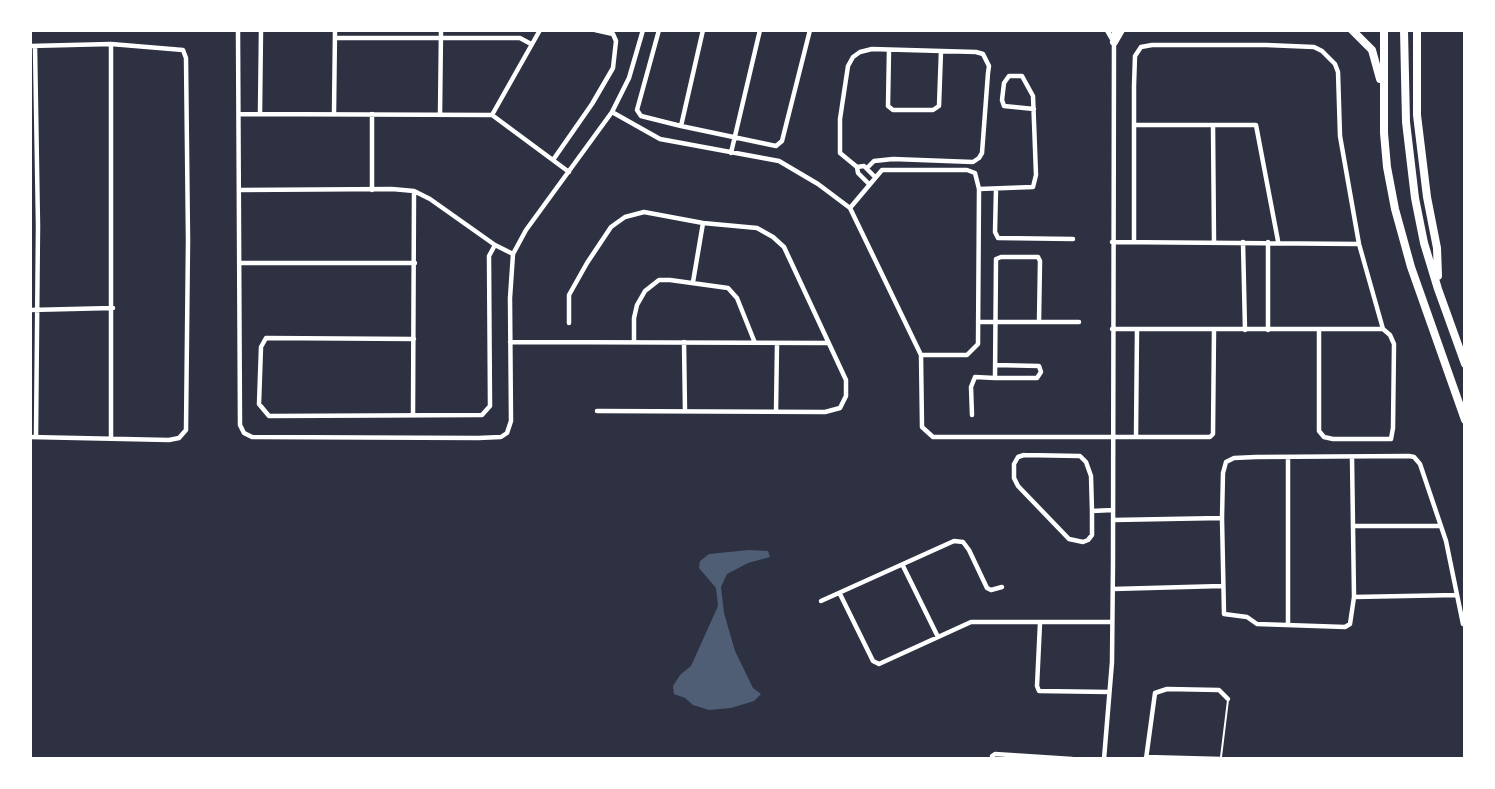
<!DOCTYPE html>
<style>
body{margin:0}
#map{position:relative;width:1495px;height:789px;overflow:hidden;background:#2d3142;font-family:"Nunito Sans",sans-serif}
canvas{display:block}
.frame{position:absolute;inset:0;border:32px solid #fff;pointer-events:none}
</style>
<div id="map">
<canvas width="1495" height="789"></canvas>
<div class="frame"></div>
</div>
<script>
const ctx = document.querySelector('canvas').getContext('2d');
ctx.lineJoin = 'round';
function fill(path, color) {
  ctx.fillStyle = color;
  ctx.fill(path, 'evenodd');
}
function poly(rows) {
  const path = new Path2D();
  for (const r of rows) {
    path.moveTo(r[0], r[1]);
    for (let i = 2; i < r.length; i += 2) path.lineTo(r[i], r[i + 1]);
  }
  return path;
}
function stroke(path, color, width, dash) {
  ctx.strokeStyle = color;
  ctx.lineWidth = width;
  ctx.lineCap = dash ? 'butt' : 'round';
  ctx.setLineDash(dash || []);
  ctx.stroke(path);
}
const water = poly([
 [749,550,768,551,770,557,748,563,727,574,721,587,724,613,735,651,753,688,761,694,754,701,731,708,709,710,693,705,685,698,674,694,673,686,680,675,691,666,718,606,716,588,699,568,700,561,709,554]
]);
const service = poly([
 [1221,757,1228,700]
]);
const minor = poly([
 [238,30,240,425,244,433,252,437,478,438,501,437,507,433,511,421,510,298,513,254,526,230,612,112,629,78,643,30],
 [659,30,637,110,641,116,681,126],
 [703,30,681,126,776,146,782,141,810,30],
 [335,38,520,38,531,44],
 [30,46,111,44,183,50,186,58,188,240,186,430,179,438,169,440,30,437],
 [35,46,38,226,36,437],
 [889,50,888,106,893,110,933,110,939,106,941,51],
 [612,112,660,139,779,161,818,184,850,208,921,355,922,427,933,437,1210,437,1213,434,1214,330],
 [260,113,261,30],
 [334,113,335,30],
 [239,114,492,115,569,172],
 [372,114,372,190],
 [440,115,441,30],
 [492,115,540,30],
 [1134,125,1256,125,1278,241],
 [1213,125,1214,242],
 [731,153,760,30],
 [553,160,592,104,613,68,616,41,613,34,595,30],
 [857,167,864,166,875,177],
 [867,168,874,161,893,159,973,162,979,158,982,153,988,73,989,66,983,54,976,52,872,49,860,52,853,57,848,66,840,119,840,153,857,167,858,173,869,184],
 [979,189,1033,187,1036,175,1033,96,1022,76,1009,76,1004,83,1002,100,1004,106,1034,109],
 [996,189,995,232,998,238,1073,239],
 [240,190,392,189,414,191,430,199,495,245,513,254],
 [850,208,882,170,967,170,975,173,979,189,978,344,967,355,921,355],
 [1112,242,1359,244],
 [1134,242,1134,86,1135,56,1141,47,1152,45,1266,45,1314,47,1322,51,1335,64,1338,72,1340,136,1359,244,1383,329,1390,335,1394,344,1393,428,1391,439,1333,439,1324,437,1319,431,1319,330],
 [1243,242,1245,330],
 [1268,242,1268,330],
 [240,263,415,263],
 [693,282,703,223],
 [30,310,113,308],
 [978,322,1079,322],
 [569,323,569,295,587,263,611,227,625,217,644,212,703,223,757,228,773,237,784,247,846,380,846,396,840,408,825,412,597,411],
 [1112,329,1383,329],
 [414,339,266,338,261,347,259,404,269,416,482,415,490,406,489,256,495,245],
 [510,342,828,343],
 [634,342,634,318,637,305,645,291,659,280,670,280,728,288,737,298,755,343],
 [684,342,685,411],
 [995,378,1037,378,1041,372,1039,366,995,365],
 [776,412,777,344],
 [413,415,414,191],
 [972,415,971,387,975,377,995,378,996,259,1001,257,1038,257,1040,261,1039,322],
 [1136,437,1137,329],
 [111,438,111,44],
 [1024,455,1080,456,1086,462,1091,476,1092,511,1092,535,1088,540,1083,542,1069,539,1018,486,1014,478,1014,464,1018,457,1024,455],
 [1352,457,1354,597,1350,624,1345,627,1257,624,1247,617,1224,614,1222,518,1223,473,1226,462,1234,458,1256,457,1409,456,1414,457,1420,464,1446,541,1463,624],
 [1092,511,1113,510],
 [1113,520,1222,518],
 [1353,526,1440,526],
 [903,566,938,637],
 [1113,589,1222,586],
 [840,594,873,661,879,664,971,622,1112,622],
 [1354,597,1457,595],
 [821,601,954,541,963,542,969,550,987,588,991,590,1002,587],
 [1040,623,1037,686,1039,691,1109,692],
 [1288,625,1288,457],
 [992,756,995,754,1072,759],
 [1146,757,1221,759],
 [1104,759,1112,662,1113,562,1114,30],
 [1146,759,1155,693,1167,689,1219,690,1228,699]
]);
const tertiary = poly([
 [1107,30,1114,42]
]);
const motorway = poly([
 [1352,30,1372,50,1380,79],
 [1384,30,1384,133,1387,167,1395,209,1411,267,1465,420],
 [1404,30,1406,122,1415,198,1424,243,1438,289,1465,364],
 [1417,30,1417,115,1427,197,1437,248,1438,276],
 [1114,42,1121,30]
]);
fill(water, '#4f5d75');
stroke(service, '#fff', 2);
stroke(minor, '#fff', 4.5);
stroke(tertiary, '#fff', 5);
stroke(motorway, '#fff', 8);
</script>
